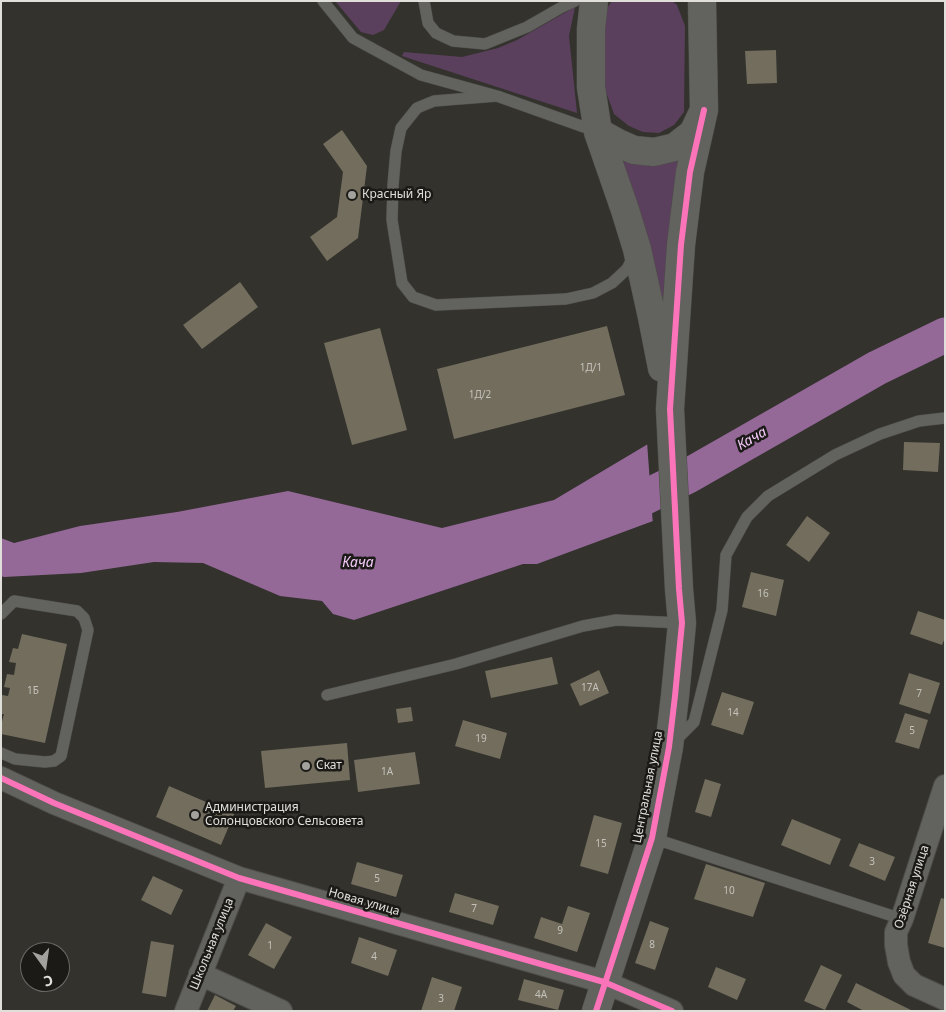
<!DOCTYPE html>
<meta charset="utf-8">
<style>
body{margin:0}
#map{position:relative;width:946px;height:1012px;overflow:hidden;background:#33322d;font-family:"Noto Sans",sans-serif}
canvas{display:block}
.frame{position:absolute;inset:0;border:2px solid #e0dfda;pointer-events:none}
.north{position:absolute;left:20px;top:942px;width:50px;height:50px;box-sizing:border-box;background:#1b1a17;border:1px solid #6a6965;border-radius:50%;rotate:166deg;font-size:14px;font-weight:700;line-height:20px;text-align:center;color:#e0dfda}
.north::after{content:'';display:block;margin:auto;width:18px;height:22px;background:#a3a29d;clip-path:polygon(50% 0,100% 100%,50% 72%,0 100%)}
</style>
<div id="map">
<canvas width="946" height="1012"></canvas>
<div class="frame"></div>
<div class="north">С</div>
</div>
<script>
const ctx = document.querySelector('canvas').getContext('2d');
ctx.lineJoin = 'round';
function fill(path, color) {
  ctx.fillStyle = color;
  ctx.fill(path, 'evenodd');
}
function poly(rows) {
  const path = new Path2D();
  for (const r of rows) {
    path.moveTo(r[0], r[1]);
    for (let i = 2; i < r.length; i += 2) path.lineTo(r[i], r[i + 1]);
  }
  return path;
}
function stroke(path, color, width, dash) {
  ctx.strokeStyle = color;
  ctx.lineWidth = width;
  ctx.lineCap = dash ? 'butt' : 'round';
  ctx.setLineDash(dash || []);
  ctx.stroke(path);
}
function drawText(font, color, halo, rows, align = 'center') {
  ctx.font = font + ' "Noto Sans",sans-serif';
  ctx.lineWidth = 5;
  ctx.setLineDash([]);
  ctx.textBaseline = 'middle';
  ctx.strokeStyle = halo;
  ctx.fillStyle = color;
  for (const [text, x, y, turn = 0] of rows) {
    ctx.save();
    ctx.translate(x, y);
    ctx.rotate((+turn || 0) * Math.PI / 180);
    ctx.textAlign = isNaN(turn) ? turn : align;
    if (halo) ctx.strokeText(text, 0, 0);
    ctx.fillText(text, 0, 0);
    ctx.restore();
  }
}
const green = poly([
 [335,1,401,1,384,30,373,35,361,32],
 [612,1,672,1,677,5,685,26,684,112,674,125,659,133,643,132,629,126,614,114,606,92,599,30,605,11],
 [575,7,569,36,577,113,402,56,404,52,462,57,498,48,517,40],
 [684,152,666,306,662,306,647,233,631,188,616,155]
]);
const water = poly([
 [648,444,653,521,537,564,523,564,354,620,333,614,322,601,280,596,203,563,154,562,81,573,4,577,1,576,1,538,14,543,80,526,177,512,288,491,442,528,554,500]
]);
const pier = poly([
 [647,442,650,444,656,521,653,524]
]);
const river = poly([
 [609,515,688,476,877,368,945,335]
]);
const building = poly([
 [776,50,777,83,747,84,745,51],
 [342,130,367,166,358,238,327,261,310,237,337,217,343,172,323,144],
 [240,282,258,307,202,349,183,325],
 [607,326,625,395,454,439,437,369],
 [380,328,407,430,352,445,324,343],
 [904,442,940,443,938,472,903,470],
 [807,516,830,533,809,562,786,545],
 [751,572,784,580,776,616,742,607],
 [918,611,945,620,945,638,942,645,910,634],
 [22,634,67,644,45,743,1,734,1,725,4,714,1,714,1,700,2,695,8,696,10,688,4,687,7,674,14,675,16,663,9,662,13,648,18,649],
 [552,657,558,684,491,698,485,671],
 [599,670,609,693,580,706,570,684],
 [909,673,940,683,930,714,899,704],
 [722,692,754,702,743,735,711,725],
 [411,707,413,721,398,723,396,709],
 [905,713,928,720,919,749,895,742],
 [463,720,507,733,500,759,455,746],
 [347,743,350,780,265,788,261,751],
 [415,752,420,784,358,792,354,760],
 [705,779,721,784,711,817,695,812],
 [169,786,234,814,221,845,156,817],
 [594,815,622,823,608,874,580,866],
 [792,819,841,839,830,865,781,845],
 [859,843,895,857,885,881,849,866],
 [357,862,403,875,396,897,351,884],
 [706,864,765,883,753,917,694,899],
 [153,876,183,890,171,915,141,900],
 [455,893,499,906,493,925,449,912],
 [941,898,945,899,945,948,928,943],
 [568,906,590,913,577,952,534,938,541,917,562,924],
 [650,921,669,928,655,970,635,963],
 [266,923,292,937,274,969,248,955],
 [359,937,397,950,388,976,351,963],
 [151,941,174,945,166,997,142,993],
 [821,965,842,975,825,1010,804,1001],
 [716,967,746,979,737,1000,708,987],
 [432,977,462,987,454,1011,421,1011],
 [524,979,564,990,558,1010,518,1000],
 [856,983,913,1011,864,1011,847,1002],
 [215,995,236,1006,233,1011,207,1011]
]);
const service = poly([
 [323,1,353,38,421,75,497,96,598,132],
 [424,1,428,23,436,33,453,41,485,44,527,27,562,7,575,1],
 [497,96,434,101,417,108,401,128,396,151,393,185,392,220,402,283,413,297,436,305,566,299,593,293,612,283,627,269,634,255],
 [1,614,14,601,77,611,84,618,88,630,61,756,54,761,45,762,15,759,1,753],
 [327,695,456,664,583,626,616,620,682,623],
 [675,741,694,722,722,610,726,555,747,517,768,496,835,455,880,434,919,421,945,418],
 [652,838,902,919]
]);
const minor = poly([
 [1,778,54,803,239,878,604,982,672,1011],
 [945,786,902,919,896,932,896,945,899,962,904,975,914,985,945,999],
 [200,974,281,1011],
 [186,1011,239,878]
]);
const tertiary = poly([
 [594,1,591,29,591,87,598,132,618,143,634,150,654,152,675,147,693,133,704,110,702,1],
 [598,132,625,210,637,249,652,317,662,368],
 [596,1011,652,838,669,747,675,696,682,623,679,589,670,409,681,245,690,172,704,110]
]);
const cycleway = poly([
 [1,778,54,803,239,878,604,982,672,1011],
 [596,1011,652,838,669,747,675,696,682,623,679,589,670,409,681,245,690,172,704,110]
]);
const markers = [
 [352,195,5,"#a3a29d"],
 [306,766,5,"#a3a29d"],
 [195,815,5,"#a3a29d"]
];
const numberNames = [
 ["1Д/1",591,368],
 ["1Д/2",480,395],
 ["16",763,594],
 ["17А",590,688],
 ["1Б",33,691],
 ["7",919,694],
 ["14",733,713],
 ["5",912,731],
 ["19",481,739],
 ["1А",387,772],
 ["15",601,844],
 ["3",872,862],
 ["5",377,879],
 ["10",729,891],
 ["7",474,909],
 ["9",560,931],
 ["8",652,945],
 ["1",270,946],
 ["4",374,957],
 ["4А",541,995],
 ["3",441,999]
];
const poiNames = [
 ["Красный Яр",362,195],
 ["Скат",316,766],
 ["Администрация",205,808],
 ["Солонцовского Сельсовета",205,822]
];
const streetNames = [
 ["Центральная улица",648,787,-79],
 ["Озёрная улица",912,887,-72],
 ["Новая улица",364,902,16],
 ["Школьная улица",212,944,-68]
];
const waterNames = [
 ["Кача",752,439,-30],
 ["Кача",358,563]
];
fill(green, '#5b405d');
fill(water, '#946998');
fill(pier, '#33322d');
stroke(river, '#946998', 35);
fill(building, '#726d5d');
stroke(service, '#4e4d49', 12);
stroke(minor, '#4e4d49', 24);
stroke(tertiary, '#4e4d49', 29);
stroke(service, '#62625e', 11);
stroke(minor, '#62625e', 22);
stroke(tertiary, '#62625e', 28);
stroke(cycleway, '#fb73b8', 6);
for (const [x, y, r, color] of markers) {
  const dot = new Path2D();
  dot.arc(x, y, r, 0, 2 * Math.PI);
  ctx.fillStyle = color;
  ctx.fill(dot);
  stroke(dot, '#1b1a17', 2);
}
drawText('10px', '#c4c2bb', null, numberNames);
drawText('12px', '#e0dfda', '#1b1a17', poiNames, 'left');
drawText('12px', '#e0dfda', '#1b1a17', streetNames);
drawText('italic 14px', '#f4caf8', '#1b1a17', waterNames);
</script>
